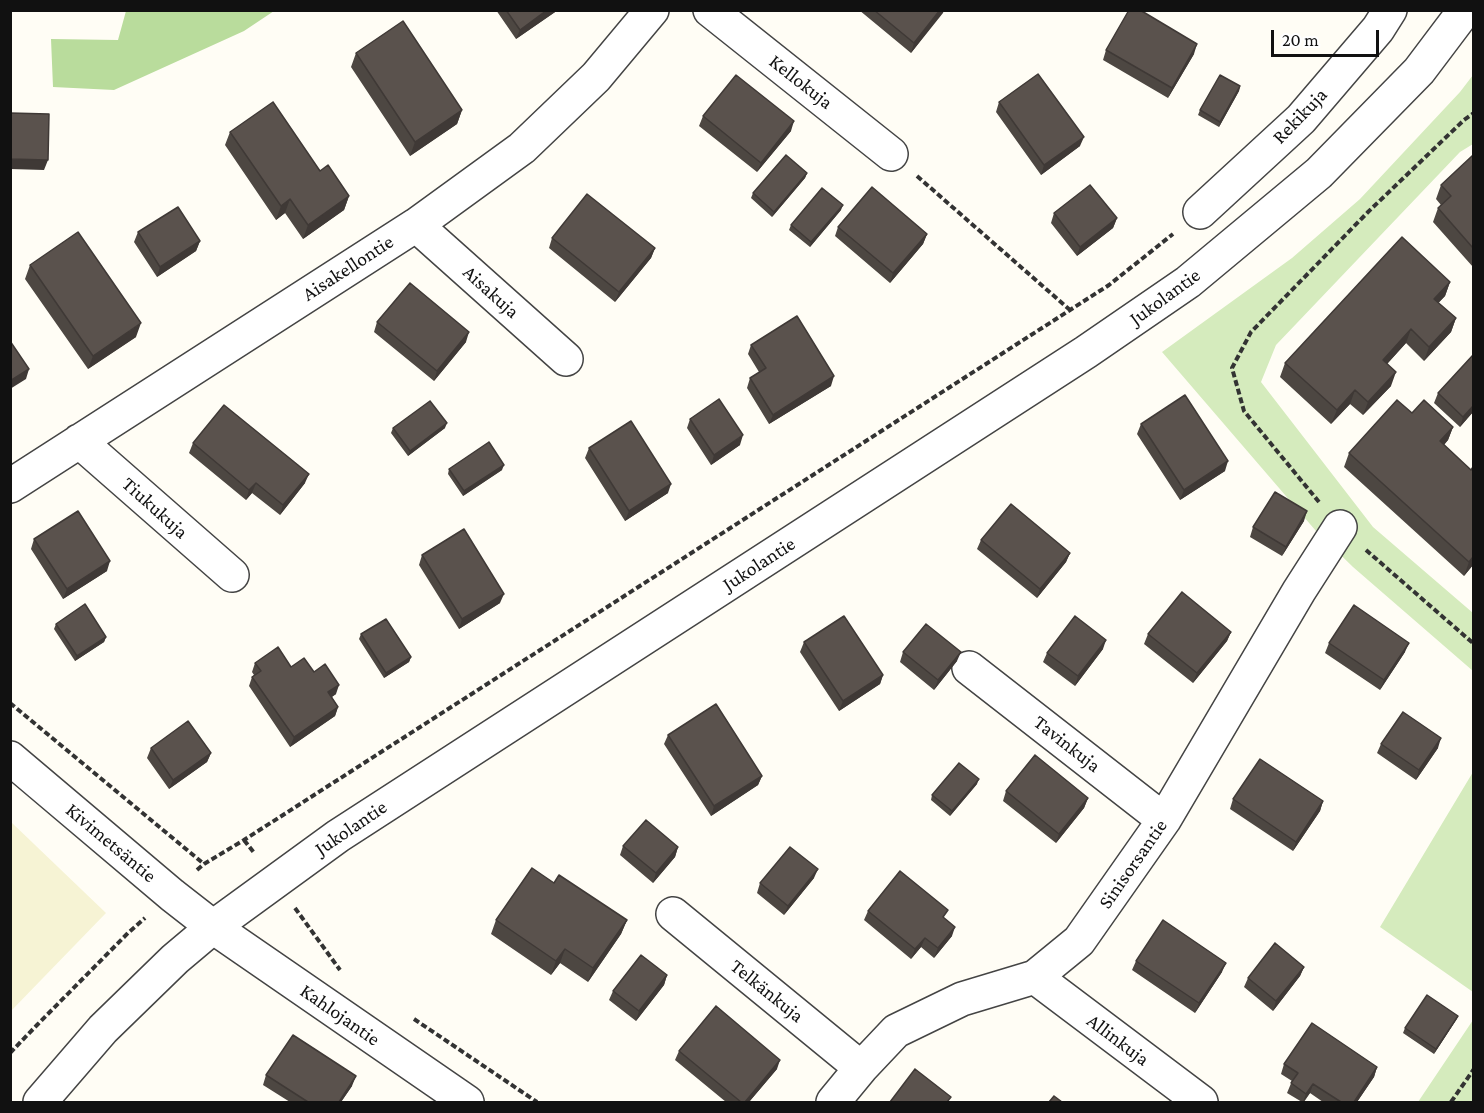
<!DOCTYPE html>
<meta charset="utf-8">
<style>
body{margin:0}
#map{position:relative;width:1484px;height:1113px;overflow:hidden;background:#fffdf5;font-family:"Crimson Pro",serif}
canvas{display:block}
.frame{position:absolute;inset:0;border:12px solid #111;pointer-events:none}
.scale{position:absolute;left:1271px;top:30px;width:108px;height:27px;box-sizing:border-box;border:3px solid #111;border-top:0;padding-left:8px;font-size:18px;line-height:21px;white-space:nowrap;color:#111;-webkit-text-stroke:4px #fff;paint-order:stroke}
</style>
<div id="map">
<canvas width="1484" height="1113"></canvas>
<div class="frame"></div>
<div class="scale">20 m</div>
</div>
<script>
const ctx = document.querySelector('canvas').getContext('2d');
ctx.lineJoin = 'round';
function fill(path, color) {
  ctx.fillStyle = color;
  ctx.fill(path, 'evenodd');
}
function poly(rows) {
  const path = new Path2D();
  for (const r of rows) {
    path.moveTo(r[0], r[1]);
    for (let i = 2; i < r.length; i += 2) path.lineTo(r[i], r[i + 1]);
  }
  return path;
}
function stroke(path, color, width, dash) {
  ctx.strokeStyle = color;
  ctx.lineWidth = width;
  ctx.lineCap = dash ? 'butt' : 'round';
  ctx.setLineDash(dash || []);
  ctx.stroke(path);
}
function drawText(font, color, halo, rows, align = 'center') {
  ctx.font = font + ' "Crimson Pro",serif';
  ctx.lineWidth = 6;
  ctx.setLineDash([]);
  ctx.textBaseline = 'middle';
  ctx.strokeStyle = halo;
  ctx.fillStyle = color;
  for (const [text, x, y, turn = 0] of rows) {
    ctx.save();
    ctx.translate(x, y);
    ctx.rotate((+turn || 0) * Math.PI / 180);
    ctx.textAlign = isNaN(turn) ? turn : align;
    if (halo) ctx.strokeText(text, 0, 0);
    ctx.fillText(text, 0, 0);
    ctx.restore();
  }
}
const farmland = poly([
 [10,821,106,913,11,1011,10,1011]
]);
const green = poly([
 [1473,75,1473,144,1460,152,1276,345,1261,382,1373,527,1473,613,1473,671,1353,567,1316,531,1162,352,1292,258,1360,199,1460,92],
 [1473,772,1473,992,1380,927],
 [1473,1020,1473,1100,1472,1102,1418,1102]
]);
const forest = poly([
 [126,11,126,10,274,11,244,31,114,90,53,87,51,39,118,40]
]);
const path = poly([
 [917,176,1070,310],
 [1319,502,1244,411,1232,368,1251,332,1368,212,1464,120,1474,113],
 [1366,550,1474,644],
 [10,703,204,864],
 [244,840,255,854],
 [197,870,204,864,244,840,1109,285,1173,234],
 [295,908,340,970],
 [414,1019,537,1102],
 [10,1053,37,1025,128,933,145,918],
 [1451,1102,1474,1069]
]);
const minor = poly([
 [710,10,891,154],
 [1200,212,1301,119,1378,29,1390,10],
 [416,225,566,359],
 [79,441,232,575],
 [10,486,416,225,522,148,596,77,652,10],
 [969,668,1164,820],
 [10,758,172,895,213,927,467,1102],
 [673,914,861,1068],
 [1035,977,1201,1102],
 [40,1102,103,1029,175,959,213,927,338,836,1086,352,1188,282,1319,173,1419,71,1465,10],
 [833,1102,861,1068,896,1031,962,999,1035,977,1079,941,1164,820,1299,591,1340,527]
]);
const wall = poly([
 [496,10,558,10,516,39],
 [859,10,944,10,911,53],
 [1106,50,1194,54,1168,98,1103,60],
 [356,53,462,110,457,124,410,156,351,67],
 [1240,86,1239,91,1219,127,1198,115,1200,110],
 [999,102,1080,146,1041,175,996,112],
 [703,116,791,131,757,172,699,126],
 [230,132,320,171,349,196,344,210,303,239,285,213,276,220,225,145],
 [1473,157,1473,267,1433,222,1438,208,1441,205,1436,199,1441,185],
 [807,173,805,178,772,217,751,198,753,193],
 [841,210,810,247,789,230,791,225],
 [1054,213,1117,218,1113,228,1077,256,1051,223],
 [838,227,927,234,923,244,890,283,835,236],
 [138,232,200,241,196,251,157,277,134,242],
 [552,238,655,248,651,258,615,302,549,248],
 [30,265,136,337,88,369,25,279],
 [1450,282,1445,296,1438,303,1456,318,1451,332,1424,361,1406,343,1387,364,1391,386,1363,415,1350,404,1331,424,1280,377,1285,363],
 [377,322,466,342,434,381,374,332],
 [751,345,831,386,769,424,747,388,750,378,759,372,748,354],
 [1473,355,1473,412,1460,427,1434,403,1438,393],
 [1412,413,1453,427,1448,440,1444,445,1473,565,1464,576,1344,467,1349,453],
 [690,419,740,445,711,465,687,428],
 [1141,424,1225,471,1180,500,1137,434],
 [393,428,445,428,408,456,391,433],
 [193,443,305,483,280,515,252,493,246,500,189,453],
 [589,448,668,493,625,521,585,458],
 [449,469,502,470,463,496,448,474],
 [1304,521,1282,556,1250,537,1253,527],
 [34,539,107,571,63,599,31,549],
 [981,540,1070,553,1066,562,1037,598,977,549],
 [422,555,500,603,459,629,419,565],
 [56,624,106,637,104,642,75,661,54,629],
 [1231,632,1227,641,1193,683,1144,644,1148,634],
 [361,634,411,657,409,662,384,678,359,639],
 [804,642,883,675,880,684,839,711,800,652],
 [1329,643,1405,652,1380,690,1325,653],
 [1103,649,1075,686,1043,662,1047,653],
 [903,652,957,661,934,690,900,662],
 [255,663,291,667,314,672,336,694,332,697,338,707,335,716,290,747,249,686,252,677,254,675,252,672],
 [668,735,762,776,758,785,711,816,664,744],
 [1381,744,1438,748,1416,780,1377,753],
 [151,748,211,753,207,762,169,789,147,758],
 [977,784,950,816,931,800,932,795],
 [1006,791,1088,798,1084,808,1056,843,1003,801],
 [1233,799,1323,801,1320,811,1293,851,1230,809],
 [623,846,678,847,675,857,653,883,620,855],
 [814,878,784,915,757,893,760,883],
 [554,883,627,920,621,934,588,982,560,963,551,975,491,934,496,920],
 [868,911,945,919,952,936,934,958,921,947,911,959,864,920],
 [1136,961,1222,972,1195,1013,1132,970],
 [1304,967,1300,976,1273,1011,1244,987,1248,978],
 [667,975,664,985,636,1021,609,1000,613,991],
 [1458,1016,1456,1020,1434,1054,1403,1033,1405,1028],
 [679,1051,777,1069,749,1102,726,1102,675,1060],
 [1284,1064,1377,1067,1374,1077,1357,1102,1323,1102,1310,1093,1304,1102,1302,1102,1287,1093,1292,1081,1281,1074],
 [266,1075,352,1086,341,1102,290,1102,263,1085]
]);
const shadedWall = poly([
 [547,10,558,10,516,39,520,30],
 [940,10,944,10,943,13,911,53,914,43],
 [1197,44,1194,54,1168,98,1172,88],
 [1240,86,1239,91,1219,127,1220,122],
 [462,110,457,124,410,156,415,142],
 [794,121,791,131,757,172,761,163],
 [1084,137,1080,146,1041,175,1044,165],
 [10,159,48,160,44,170,10,169],
 [807,173,805,178,772,217,774,212],
 [349,196,344,210,303,239,308,225],
 [290,199,285,213,276,220,281,206],
 [843,205,841,210,810,247,811,242],
 [1117,218,1113,228,1077,256,1080,247],
 [927,234,923,244,890,283,893,273],
 [200,241,196,251,157,277,160,267],
 [655,248,651,258,615,302,619,292],
 [1450,282,1445,296,1429,313,1434,299],
 [1456,318,1451,332,1424,361,1429,347],
 [141,323,136,337,88,369,93,356],
 [1411,329,1406,343,1378,374,1383,360],
 [469,332,466,342,434,381,437,371],
 [29,369,26,379,10,389,10,381],
 [1396,372,1391,386,1363,415,1368,402],
 [834,376,831,386,769,424,773,415],
 [1355,390,1350,404,1331,424,1337,410],
 [1473,406,1473,412,1460,427,1463,417],
 [447,423,445,428,408,456,410,451],
 [1453,427,1448,440,1435,455,1440,441],
 [743,435,740,445,711,465,714,455],
 [1228,461,1225,471,1180,500,1184,490],
 [504,465,502,470,463,496,464,491],
 [309,474,305,483,280,515,283,505],
 [256,483,252,493,246,500,249,490],
 [671,484,668,493,625,521,629,511],
 [1307,511,1304,521,1282,556,1286,547],
 [1070,553,1066,562,1037,598,1040,589],
 [1473,557,1473,565,1464,576,1469,562],
 [110,561,107,571,63,599,67,589],
 [504,594,500,603,459,629,462,619],
 [1231,632,1227,641,1193,683,1197,673],
 [106,637,104,642,75,661,77,656],
 [1106,640,1103,649,1075,686,1078,676],
 [1409,643,1405,652,1380,690,1384,680],
 [961,652,957,661,934,690,938,680],
 [411,657,409,662,384,678,386,673],
 [883,675,880,684,839,711,843,701],
 [339,685,336,694,325,701,328,692],
 [338,707,335,716,290,747,294,737],
 [1441,738,1438,748,1416,780,1419,770],
 [211,753,207,762,169,789,173,780],
 [762,776,758,785,711,816,714,806],
 [979,779,977,784,950,816,952,811],
 [1088,798,1084,808,1056,843,1059,834],
 [1323,801,1320,811,1293,851,1296,842],
 [678,847,675,857,653,883,656,873],
 [818,869,814,878,784,915,788,906],
 [627,920,621,934,588,982,593,968],
 [955,927,952,936,934,958,938,948],
 [925,938,921,947,911,959,915,949],
 [565,949,560,963,551,975,556,961],
 [1226,963,1222,972,1195,1013,1199,1003],
 [1304,967,1300,976,1273,1011,1276,1001],
 [667,975,664,985,636,1021,639,1011],
 [1458,1016,1456,1020,1434,1054,1436,1049],
 [780,1060,777,1069,749,1102,745,1102],
 [1377,1067,1374,1077,1357,1102,1354,1102],
 [356,1076,352,1086,341,1102,339,1102],
 [1313,1084,1310,1093,1303,1102,1306,1094]
]);
const building = poly([
 [506,10,547,10,520,30,506,10],
 [874,10,940,10,914,43,874,10],
 [1129,10,1140,10,1197,44,1172,88,1106,50,1129,10],
 [403,21,462,110,415,142,356,53,403,21],
 [1038,74,1084,137,1044,165,999,102,1038,74],
 [736,75,794,121,761,163,703,116,736,75],
 [1220,75,1240,86,1220,122,1200,110,1220,75],
 [273,102,320,171,328,165,349,196,308,225,290,199,281,206,230,132,273,102],
 [10,113,49,114,48,160,10,159,10,113],
 [786,155,807,173,774,212,753,193,786,155],
 [1472,156,1473,157,1473,248,1438,208,1451,196,1441,185,1472,156],
 [1090,185,1117,218,1080,247,1054,213,1090,185],
 [872,187,927,234,893,273,838,227,872,187],
 [822,188,843,205,811,242,791,225,822,188],
 [587,194,655,248,619,292,552,238,587,194],
 [178,207,200,241,160,267,138,232,178,207],
 [78,232,141,323,93,356,30,265,78,232],
 [1402,237,1450,282,1434,299,1456,318,1429,347,1411,329,1383,360,1396,372,1368,402,1355,390,1337,410,1285,363,1402,237],
 [410,283,469,332,437,371,377,322,410,283],
 [797,316,834,376,773,415,750,378,766,368,751,345,797,316],
 [10,341,29,369,10,381,10,341],
 [1473,355,1473,406,1463,417,1438,393,1473,355],
 [1185,395,1228,461,1184,490,1141,424,1185,395],
 [719,399,743,435,714,455,690,419,719,399],
 [1397,400,1412,413,1424,400,1453,427,1440,441,1471,470,1473,467,1473,557,1469,562,1349,453,1397,400],
 [430,401,447,423,410,451,393,428,430,401],
 [224,405,309,474,283,505,256,483,249,490,193,443,224,405],
 [631,421,671,484,629,511,589,448,631,421],
 [489,442,504,465,464,491,449,469,489,442],
 [1275,492,1307,511,1286,547,1253,527,1275,492],
 [1011,504,1070,553,1040,589,981,540,1011,504],
 [78,511,110,561,67,589,34,539,78,511],
 [464,529,504,594,462,619,422,555,464,529],
 [1182,592,1231,632,1197,673,1148,634,1182,592],
 [85,604,106,637,77,656,56,624,85,604],
 [1354,605,1409,643,1384,680,1329,643,1354,605],
 [844,616,883,675,843,701,804,642,844,616],
 [1075,616,1106,640,1078,676,1047,653,1075,616],
 [386,619,411,657,386,673,361,634,386,619],
 [926,624,961,652,938,680,903,652,926,624],
 [278,647,291,667,304,658,314,672,325,664,339,685,328,692,338,707,294,737,252,677,261,671,255,663,278,647],
 [716,704,762,776,714,806,668,735,716,704],
 [1403,712,1441,738,1419,770,1381,744,1403,712],
 [188,721,211,753,173,780,151,748,188,721],
 [1035,755,1088,798,1059,834,1006,791,1035,755],
 [1260,759,1323,801,1296,842,1233,799,1260,759],
 [959,763,979,779,952,811,932,795,959,763],
 [646,820,678,847,656,873,623,846,646,820],
 [790,847,818,869,788,906,760,883,790,847],
 [532,868,554,883,559,875,627,920,593,968,565,949,556,961,496,920,532,868],
 [900,871,948,910,943,917,955,927,938,948,925,938,915,949,868,911,900,871],
 [1163,920,1226,963,1199,1003,1136,961,1163,920],
 [1275,943,1304,967,1276,1001,1248,978,1275,943],
 [641,955,667,975,639,1011,613,991,641,955],
 [1427,995,1458,1016,1436,1049,1405,1028,1427,995],
 [716,1006,780,1060,745,1102,741,1102,679,1051,716,1006],
 [1312,1023,1377,1067,1354,1102,1341,1102,1313,1084,1306,1094,1291,1083,1298,1073,1284,1064,1312,1023],
 [293,1035,356,1076,339,1102,308,1102,266,1075,293,1035],
 [915,1069,951,1097,947,1102,890,1102,915,1069],
 [1054,1096,1062,1102,1049,1102,1054,1096]
]);
const streetNames = [
 ["Kellokuja",801,82,38],
 ["Rekikuja",1300,116,-46],
 ["Aisakellontie",348,268,-33],
 ["Aisakuja",491,292,42],
 ["Jukolantie",1165,297,-36],
 ["Tiukukuja",155,508,42],
 ["Jukolantie",759,564,-33],
 ["Tavinkuja",1067,744,38],
 ["Jukolantie",351,828,-34],
 ["Kivimetsäntie",111,843,40],
 ["Sinisorsantie",1133,864,-55],
 ["Telkänkuja",767,991,39],
 ["Kahlojantie",340,1015,35],
 ["Allinkuja",1118,1040,37]
];
fill(farmland, '#f6f3d4');
fill(green, '#d5ebbd');
fill(forest, '#b9dc9c');
stroke(minor, '#444', 36);
stroke(path, '#333', 4, [6, 3]);
stroke(minor, '#fff', 33);
fill(wall, '#4d4742');
fill(shadedWall, '#3f3936');
fill(building, '#5a524d');
stroke(building, '#3f3936', 1.5);
drawText('20px', '#111', '#fff', streetNames);
</script>
